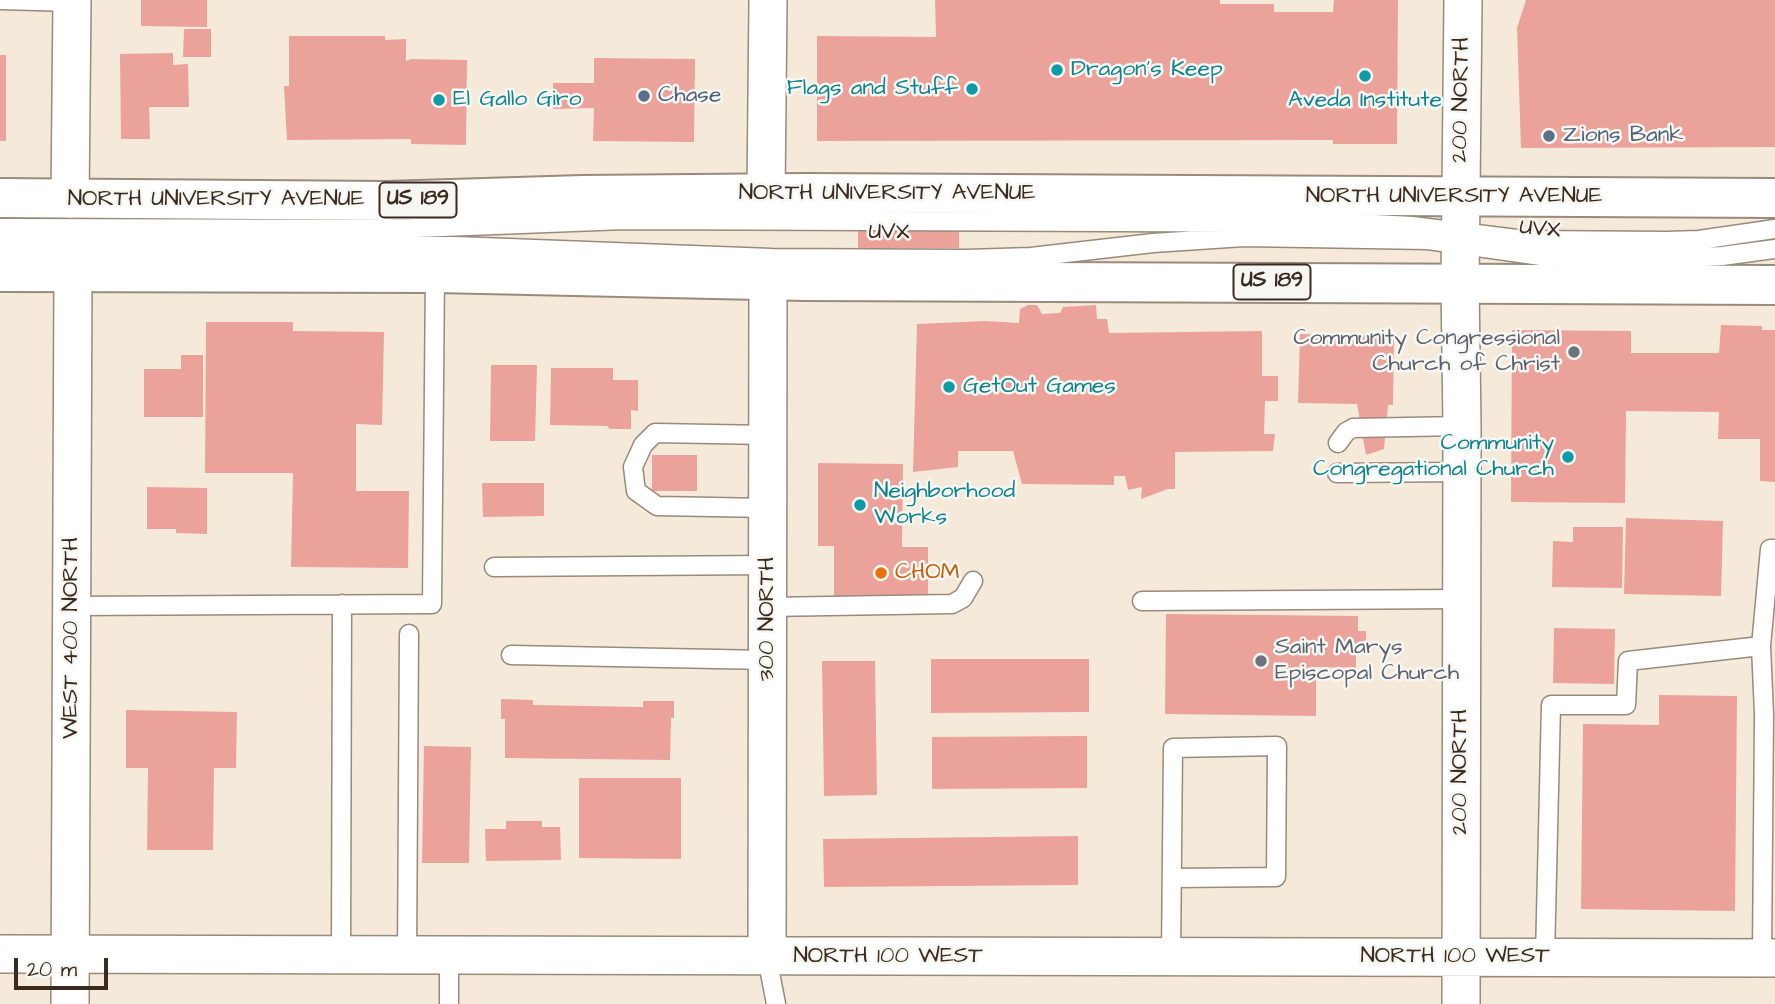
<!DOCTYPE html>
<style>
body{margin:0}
#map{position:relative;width:1775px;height:1004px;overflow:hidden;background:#f5eada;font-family:"Architects Daughter",sans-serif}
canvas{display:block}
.scale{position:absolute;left:14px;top:958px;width:94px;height:32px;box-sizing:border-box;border:4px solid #3b2a1e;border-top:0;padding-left:9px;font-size:21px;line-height:24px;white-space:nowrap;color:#3b2a1e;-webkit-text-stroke:5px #f6f6f2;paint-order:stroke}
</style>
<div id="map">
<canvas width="1775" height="1004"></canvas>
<div class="scale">20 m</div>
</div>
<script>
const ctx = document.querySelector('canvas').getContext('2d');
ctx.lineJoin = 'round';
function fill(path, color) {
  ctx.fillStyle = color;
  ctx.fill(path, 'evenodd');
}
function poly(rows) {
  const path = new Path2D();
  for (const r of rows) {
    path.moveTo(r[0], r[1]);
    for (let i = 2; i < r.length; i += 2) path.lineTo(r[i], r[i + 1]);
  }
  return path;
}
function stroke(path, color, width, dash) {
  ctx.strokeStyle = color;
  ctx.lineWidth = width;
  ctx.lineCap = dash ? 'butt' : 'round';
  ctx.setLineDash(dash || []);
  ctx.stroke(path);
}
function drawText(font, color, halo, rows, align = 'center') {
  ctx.font = font + ' "Architects Daughter",sans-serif';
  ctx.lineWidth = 5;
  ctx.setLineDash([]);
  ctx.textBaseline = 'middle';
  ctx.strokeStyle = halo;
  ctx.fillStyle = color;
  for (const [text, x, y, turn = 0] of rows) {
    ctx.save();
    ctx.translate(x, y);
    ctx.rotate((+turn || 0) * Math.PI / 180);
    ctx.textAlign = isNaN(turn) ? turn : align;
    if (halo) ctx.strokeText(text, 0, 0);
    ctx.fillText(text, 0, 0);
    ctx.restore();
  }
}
const building = poly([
 [141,0,207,0,207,27,141,26],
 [935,0,1220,0,1220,4,1274,4,1274,12,1333,12,1334,0,1398,0,1397,144,1333,144,1333,140,817,141,817,36,936,37],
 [1526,0,1775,0,1775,147,1521,148,1517,28],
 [184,29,211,29,211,57,183,57],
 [289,36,385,36,385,40,406,39,406,61,411,59,467,60,466,145,411,144,411,139,287,140,284,86,289,86],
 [173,53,173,65,188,64,189,107,149,107,150,139,121,139,120,54],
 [0,55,6,55,6,141,0,141],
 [594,58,695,59,694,142,593,141,594,108,553,109,553,83,594,83],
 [858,227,959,227,959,248,858,248],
 [1028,305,1037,305,1042,314,1060,313,1063,307,1096,305,1097,319,1107,319,1109,333,1262,331,1262,376,1278,376,1278,401,1265,401,1264,434,1275,434,1273,451,1175,452,1175,489,1168,489,1141,499,1142,487,1128,490,1125,476,1114,476,1114,485,1022,484,1013,451,958,451,958,467,913,472,917,324,985,321,1019,323,1020,309],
 [206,322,293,322,293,331,384,332,382,425,356,424,356,491,409,491,408,568,291,567,293,473,205,473],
 [1721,325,1762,326,1762,330,1775,330,1775,482,1760,481,1760,439,1718,439,1719,412,1626,411,1625,503,1511,502,1512,330,1631,331,1631,353,1719,353],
 [1300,334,1394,336,1393,405,1388,405,1384,449,1366,455,1357,404,1298,403],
 [181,355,203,355,203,417,144,417,144,369,181,369],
 [491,365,537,365,535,441,490,441],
 [551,368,613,368,613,380,638,380,638,411,631,410,631,429,610,429,607,426,550,425],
 [652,455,697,455,697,491,652,491],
 [818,463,903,464,902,547,928,547,928,600,834,598,834,546,818,546],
 [482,483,544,483,544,516,483,517],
 [147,487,207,488,207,534,176,533,176,529,147,529],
 [1626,518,1723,521,1721,596,1624,594],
 [1573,527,1623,527,1622,588,1552,587,1553,541,1573,542],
 [1166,614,1358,616,1358,631,1366,631,1366,655,1356,655,1356,668,1316,667,1316,716,1165,714],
 [1554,628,1615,629,1614,684,1553,683],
 [931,659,1089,659,1089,712,931,713],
 [822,661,875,661,877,795,824,796],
 [1659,695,1737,696,1735,911,1581,909,1583,724,1659,725],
 [501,699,533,700,533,705,643,707,643,701,674,701,674,718,671,718,670,760,505,758,505,719,501,719],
 [126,710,237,712,236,768,214,768,213,850,147,850,148,768,126,768],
 [1087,736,1087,788,932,789,932,737],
 [424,746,471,747,469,863,422,863],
 [579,778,681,778,681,859,579,858],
 [506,821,542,821,542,827,560,827,561,860,486,861,485,829,506,829],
 [1078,836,1078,885,824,887,823,839]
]);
const service = poly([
 [0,0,72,2],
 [0,228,391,229,625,220,1356,223,1412,226,1525,240,1666,241,1699,240,1775,229],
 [0,246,456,246,771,258,967,259,1031,257,1153,243,1244,237,1428,240,1541,256,1589,258,1668,259,1722,256,1775,249],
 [1338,443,1346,432,1353,428,1462,426],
 [1337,473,1462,472],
 [768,508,657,506,636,491,633,467,643,445,655,433,768,435],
 [494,567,768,565],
 [1142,601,1462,599],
 [72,606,432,604,435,273],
 [768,607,952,604,963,598,973,581],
 [511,655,768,660],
 [341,956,342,604],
 [407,956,409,634],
 [449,956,449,1004],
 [767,957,776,1004],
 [1171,957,1173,748,1277,746,1276,877,1173,878],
 [1545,957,1551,705,1626,705,1628,661,1761,646],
 [1762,957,1764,714,1761,646,1770,549,1775,549]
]);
const minor = poly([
 [766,194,768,0],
 [70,199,72,0],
 [0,954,1775,958],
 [767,957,768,280],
 [70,1004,73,271],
 [1461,1004,1462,426,1460,283,1463,0]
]);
const trunk = poly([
 [0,198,386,201,582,195,806,193,1775,198],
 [0,272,435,273,806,281,1775,285]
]);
const markers = [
 [1057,70,7,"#0f9aa8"],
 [1365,76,7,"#0f9aa8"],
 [972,89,7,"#0f9aa8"],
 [644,96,7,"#5c6f8a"],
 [439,100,7,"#0f9aa8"],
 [1549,136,7,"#5c6f8a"],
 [1574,352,7,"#6b7280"],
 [949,387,7,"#0f9aa8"],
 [1568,457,7,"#0f9aa8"],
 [860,505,7,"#0f9aa8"],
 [881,573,7,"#e8710a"],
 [1261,661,7,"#6b7280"]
];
const shields = [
 [418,200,77],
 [1272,282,77]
];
const shieldNames = [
 ["US 189",418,200],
 ["US 189",1272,282]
];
const cultureNames = [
 ["Dragon's Keep",1071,70],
 ["Flags and Stuff",958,89,"right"],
 ["El Gallo Giro",453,100],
 ["Aveda Institute",1365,101,"center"],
 ["GetOut Games",963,387],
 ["Community",1554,444,"right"],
 ["Congregational Church",1554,470,"right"],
 ["Neighborhood",874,492],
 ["Works",874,518]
];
const serviceNames = [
 ["Chase",658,96],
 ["Zions Bank",1563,136]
];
const streetNames = [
 ["200 NORTH",1462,100,-89],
 ["NORTH UNIVERSITY AVENUE",887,194],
 ["NORTH UNIVERSITY AVENUE",1454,197],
 ["NORTH UNIVERSITY AVENUE",216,200],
 ["UVX",1540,230,5],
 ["UVX",889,233],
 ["300 NORTH",768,619,-90],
 ["WEST 400 NORTH",72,638,-90],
 ["200 NORTH",1461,772,-90],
 ["NORTH 100 WEST",888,957],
 ["NORTH 100 WEST",1455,957]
];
const worshipNames = [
 ["Community Congressional",1560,339],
 ["Church of Christ",1560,365],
 ["Saint Marys",1275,648,"left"],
 ["Episcopal Church",1275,674,"left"]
];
const foodNames = [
 ["CHOM",895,573]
];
fill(building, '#eba29a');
stroke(service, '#988a7c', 21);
stroke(minor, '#988a7c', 40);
stroke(trunk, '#988a7c', 42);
stroke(service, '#fff', 18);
stroke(minor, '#fff', 37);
stroke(trunk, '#fff', 38);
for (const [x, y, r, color] of markers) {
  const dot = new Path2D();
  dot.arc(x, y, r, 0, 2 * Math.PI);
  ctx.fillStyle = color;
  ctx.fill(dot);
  stroke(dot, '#f6f6f2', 2.5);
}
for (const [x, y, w] of shields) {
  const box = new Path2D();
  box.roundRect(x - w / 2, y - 17.5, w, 35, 5);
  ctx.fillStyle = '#f6f6f2';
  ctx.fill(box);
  stroke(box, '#3b2a1e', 2);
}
drawText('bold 21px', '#3b2a1e', null, shieldNames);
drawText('23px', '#0d838f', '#f6f6f2', cultureNames, 'left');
drawText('23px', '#4e5e75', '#f6f6f2', serviceNames, 'left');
drawText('23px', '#3b2a1e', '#f6f6f2', streetNames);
drawText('23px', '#5b616d', '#f6f6f2', worshipNames, 'right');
drawText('23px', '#c56008', '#f6f6f2', foodNames, 'left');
</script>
